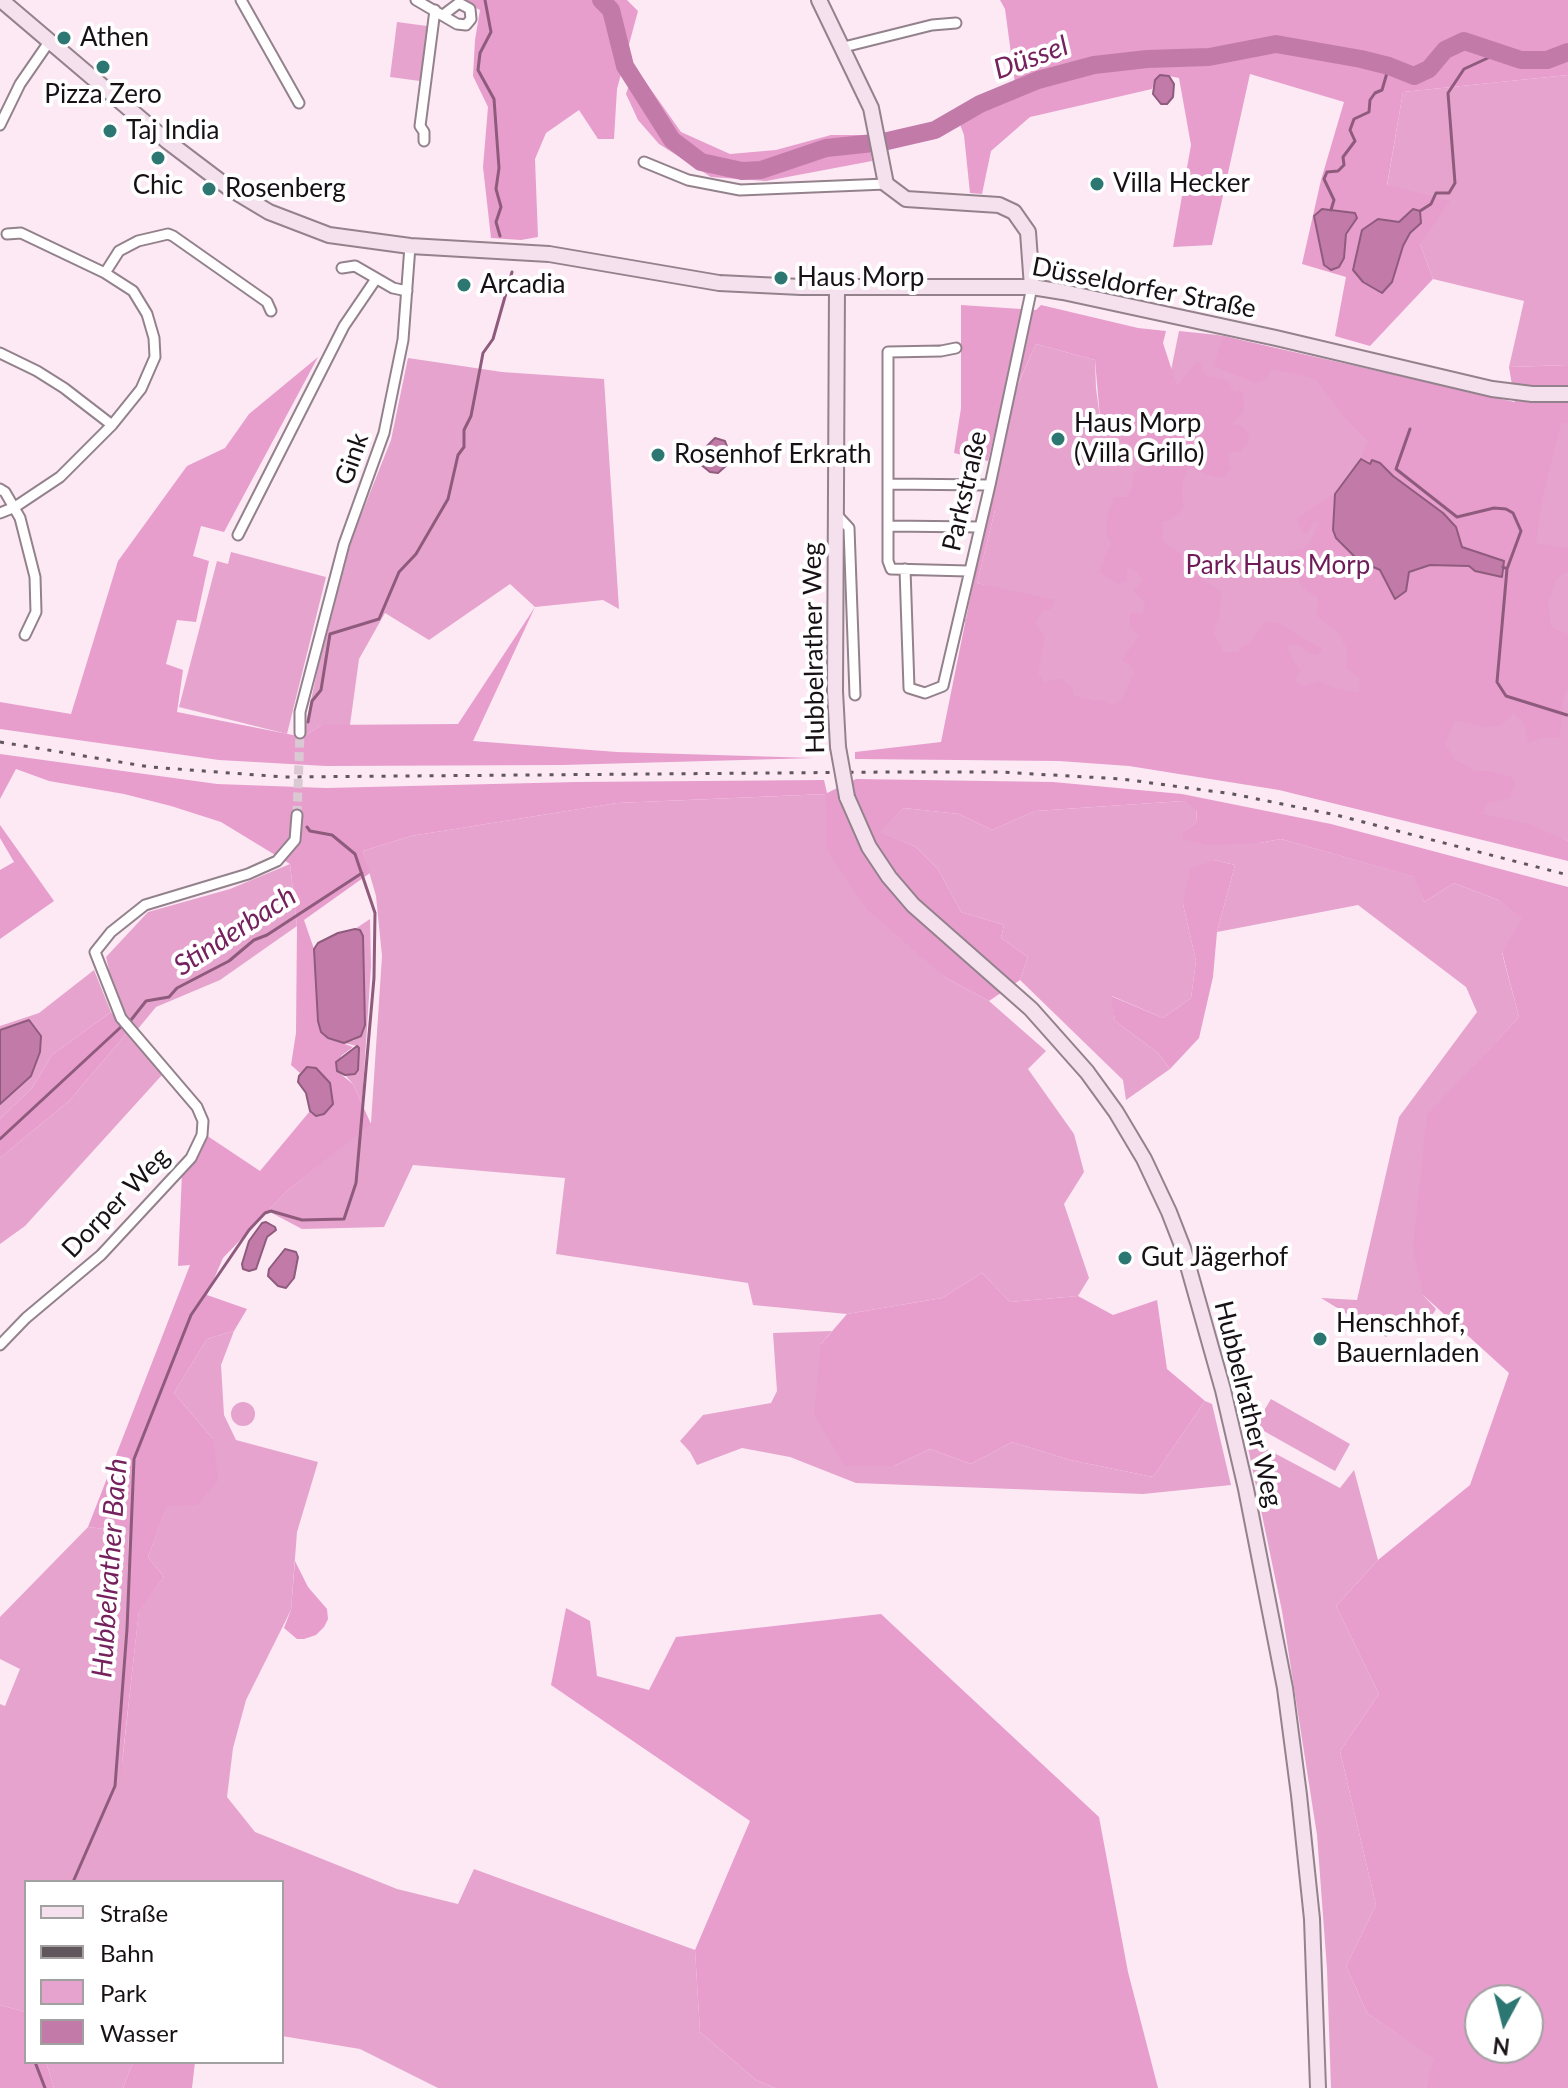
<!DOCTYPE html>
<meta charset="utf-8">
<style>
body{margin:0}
#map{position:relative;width:1568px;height:2088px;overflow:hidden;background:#fce9f4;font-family:Lato,sans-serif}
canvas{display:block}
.legend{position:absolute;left:24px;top:1880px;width:260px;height:184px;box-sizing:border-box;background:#fff;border:2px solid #a2a0a1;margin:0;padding:10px 14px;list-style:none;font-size:24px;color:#171115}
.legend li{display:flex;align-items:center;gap:16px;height:40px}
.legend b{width:40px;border:2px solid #a2a0a1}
.north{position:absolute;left:1464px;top:1984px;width:80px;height:80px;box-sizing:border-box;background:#fff;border:2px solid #a2a0a1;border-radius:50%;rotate:187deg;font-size:22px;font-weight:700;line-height:32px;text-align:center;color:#171115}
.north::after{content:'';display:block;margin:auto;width:28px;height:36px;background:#2d7773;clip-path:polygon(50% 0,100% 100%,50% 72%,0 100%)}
</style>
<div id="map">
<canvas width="1568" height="2088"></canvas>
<ul class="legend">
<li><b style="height:10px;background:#f5e0ed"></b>Straße</li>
<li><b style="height:10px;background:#60565c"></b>Bahn</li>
<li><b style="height:22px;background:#e6a3ce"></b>Park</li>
<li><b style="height:22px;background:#c27ba9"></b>Wasser</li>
</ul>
<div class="north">N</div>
</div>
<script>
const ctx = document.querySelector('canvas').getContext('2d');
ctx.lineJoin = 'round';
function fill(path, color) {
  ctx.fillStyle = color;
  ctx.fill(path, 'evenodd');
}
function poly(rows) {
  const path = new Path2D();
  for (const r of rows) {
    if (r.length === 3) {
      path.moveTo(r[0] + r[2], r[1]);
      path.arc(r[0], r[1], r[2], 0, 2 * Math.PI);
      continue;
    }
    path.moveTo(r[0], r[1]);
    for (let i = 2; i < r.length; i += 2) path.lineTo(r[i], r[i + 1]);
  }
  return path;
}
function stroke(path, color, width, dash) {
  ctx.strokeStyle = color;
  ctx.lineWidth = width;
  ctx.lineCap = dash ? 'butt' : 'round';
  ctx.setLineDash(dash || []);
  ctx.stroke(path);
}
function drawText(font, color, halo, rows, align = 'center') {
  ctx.font = font + ' Lato,sans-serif';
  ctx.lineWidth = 8;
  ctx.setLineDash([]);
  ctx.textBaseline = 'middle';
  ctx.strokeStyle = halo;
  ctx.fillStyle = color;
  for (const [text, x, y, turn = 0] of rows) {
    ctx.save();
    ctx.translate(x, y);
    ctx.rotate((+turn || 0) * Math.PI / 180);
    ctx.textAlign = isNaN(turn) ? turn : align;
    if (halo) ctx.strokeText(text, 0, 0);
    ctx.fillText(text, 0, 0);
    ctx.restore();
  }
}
const green = poly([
 [397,22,427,26,420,81,390,77],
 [1568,75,1568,365,1509,367,1524,301,1433,279,1420,244,1387,186,1403,92],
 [1179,331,1218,335,1568,414,1568,841,1549,834,1064,745,964,620,1013,592,977,583,995,510,995,475,1014,393,1036,344,1095,360,1096,388,1100,418,1107,429,1169,380],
 [408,358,502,372,604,379,619,609,603,600,535,607,510,584,429,640,385,613,359,659,350,725,321,725,303,737,319,663,352,538,391,440],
 [231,552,326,577,287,734,179,707,217,561,228,564],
 [827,794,827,851,946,978,989,1001,1046,1051,1028,1069,1074,1134,1084,1172,1064,1204,1089,1278,1078,1296,1010,1302,982,1273,942,1298,847,1314,753,1305,748,1283,556,1254,565,1178,413,1165,384,1227,302,1229,268,1211,287,1191,371,1123,382,956,376,896,363,851,411,836,617,803],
 [1183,801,1197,809,1196,823,1183,833,1259,843,1281,839,1416,877,1424,902,1454,883,1498,900,1523,919,1502,953,1519,1017,1427,1116,1423,1295,1436,1309,1423,1330,1400,1326,1386,1337,1376,1331,1364,1332,1358,1326,1357,1320,1321,1298,1357,1300,1399,1117,1477,1012,1466,987,1358,905,1217,932,1235,865,1214,860,1183,904,1196,961,1191,998,1163,1018,1112,996,1115,1021,1158,1053,1170,1069,1126,1100,1123,1080,1020,980,1028,957,1001,938,1004,925,961,912,938,869,916,847,879,832,904,808,959,814,992,830,1035,811],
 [290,864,297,926,220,980,156,1007,137,1030,127,1017,112,983,106,957,148,912,230,889],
 [370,919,371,966,362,1104,353,1084,345,1075,355,1074,357,1046,344,1043,355,1040,364,1031,363,936,360,930,355,929],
 [94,970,111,1012,52,1055,32,1088,0,1119,0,1104,31,1076,40,1052,41,1036,22,1022,0,1030,0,1026,39,1013],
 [127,1033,162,1075,25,1226,0,1244,0,1158,69,1101],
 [234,1331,221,1365,224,1415,236,1440,318,1462,297,1532,291,1610,246,1700,233,1748,227,1797,255,1832,397,1889,458,1904,474,1869,695,1950,700,2032,756,2080,775,2088,438,2088,360,2049,282,2036,282,1882,26,1882,26,2012,0,2005,0,1704,5,1706,20,1669,0,1659,0,1617,88,1527,129,1532,122,1764,139,1610,164,1577,148,1557,167,1505,213,1439,174,1393,207,1339],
 [832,1331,821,1344,894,1466,930,1449,971,1464,1012,1442,1070,1460,1153,1477,1205,1401,1212,1404,1231,1485,1143,1494,856,1483,790,1457,742,1448,697,1465,690,1452,680,1441,703,1415,771,1403,777,1391,773,1333],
 [1271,1399,1350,1444,1335,1471,1255,1426],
 [243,1414,12],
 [1246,1438,1340,1488,1354,1470,1378,1560,1336,1606,1379,1694,1340,1751,1376,1905,1346,1966,1367,2013,1435,2059,1425,2088,1331,2088,1327,1969,1317,1835,1282,1611],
 [46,2062,133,2062,123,2088,54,2088]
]);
const forest = poly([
 [460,0,627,0,638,11,617,89,614,139,598,139,579,110,546,133,535,159,538,237,521,240,491,238,483,167,488,107,473,76,475,40,480,10],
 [1000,0,1568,0,1568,75,1403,92,1387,185,1450,201,1420,244,1433,279,1370,346,1335,336,1346,277,1302,264,1321,180,1344,102,1250,74,1212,245,1173,247,1191,145,1179,78,1169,76,1155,80,1152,89,1030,117,991,151,982,194,970,193,964,135,959,122,900,142,898,132,923,126,1015,83,1005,9],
 [635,67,681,132,730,154,776,150,831,135,868,135,872,161,766,181,711,177,659,144,638,120,626,94],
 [961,305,1036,310,1041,305,1138,328,1166,331,1163,343,1177,386,1197,362,1202,363,1201,370,1207,376,1227,380,1234,391,1243,391,1244,411,1232,424,1242,426,1249,436,1249,441,1240,451,1227,453,1231,469,1222,477,1214,477,1188,467,1182,484,1183,509,1168,521,1162,522,1163,542,1182,554,1182,565,1221,592,1220,611,1214,633,1223,652,1238,652,1241,647,1250,643,1266,621,1278,623,1322,649,1317,655,1309,654,1302,646,1289,644,1288,649,1292,659,1301,671,1295,678,1298,684,1306,686,1318,681,1335,688,1359,693,1360,678,1346,667,1348,652,1339,633,1317,616,1318,597,1306,591,1287,565,1289,551,1303,549,1312,540,1319,521,1313,522,1307,534,1302,531,1297,520,1310,509,1335,494,1332,507,1336,538,1358,560,1380,570,1395,598,1408,582,1408,572,1430,565,1455,564,1502,576,1504,561,1461,547,1460,537,1443,513,1393,476,1380,463,1371,464,1361,459,1368,441,1345,418,1316,379,1271,369,1267,378,1256,383,1213,366,1223,336,1515,403,1509,367,1568,365,1568,422,1561,423,1541,504,1536,544,1568,548,1568,571,1556,579,1548,603,1551,627,1568,634,1568,686,1563,700,1560,738,1542,738,1528,743,1525,725,1514,713,1501,725,1486,727,1455,720,1445,744,1455,760,1476,771,1490,771,1511,777,1515,784,1509,798,1485,804,1483,814,1529,824,1568,841,1568,861,1279,790,1129,766,1059,761,855,759,855,752,941,742,995,475,995,510,977,583,1055,600,1051,609,1042,611,1035,624,1045,636,1038,673,1045,684,1050,680,1061,679,1072,688,1074,696,1096,701,1102,700,1112,705,1122,700,1134,673,1131,666,1122,660,1139,636,1130,626,1130,613,1143,613,1145,602,1133,591,1143,581,1135,570,1127,567,1127,581,1119,584,1100,573,1106,553,1112,544,1107,536,1106,524,1109,510,1115,497,1128,497,1132,488,1133,474,1146,462,1146,456,1128,443,1112,438,1100,418,1095,360,1036,344,1016,388,1006,386,988,461,954,453,961,408],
 [318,357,224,532,201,526,193,556,209,561,196,622,177,620,166,664,183,670,177,712,303,737,321,725,458,724,535,607,473,741,617,752,815,758,562,765,326,766,219,760,0,729,0,702,71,714,118,561,187,466,225,448,249,414],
 [0,754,217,784,326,788,576,782,824,780,827,793,856,779,1053,782,1182,794,1331,824,1568,887,1568,2088,1425,2088,1434,2059,1367,2013,1346,1966,1376,1905,1340,1751,1379,1694,1336,1606,1378,1560,1470,1485,1509,1373,1423,1295,1413,1248,1427,1115,1519,1017,1502,952,1522,919,1498,900,1454,883,1424,902,1415,877,1281,839,1259,843,1207,845,1183,839,1182,833,1196,823,1197,810,1183,801,1035,811,992,830,959,814,904,808,880,832,916,847,938,869,961,912,1004,925,1001,938,1028,957,1020,980,989,1001,946,978,867,909,827,851,826,794,617,803,411,836,363,851,370,873,304,920,314,949,318,1022,328,1038,353,1047,341,1056,337,1071,353,1084,371,1124,287,1191,268,1211,223,1258,207,1295,247,1309,234,1331,207,1339,174,1393,213,1439,218,1480,197,1505,167,1506,148,1557,164,1577,139,1611,120,1780,129,1532,88,1527,190,1265,178,1266,182,1173,206,1135,260,1171,310,1111,312,1114,330,1083,316,1068,307,1067,300,1073,291,1065,296,1033,297,926,290,864,221,822,171,806,124,794,49,781,16,769,0,799],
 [1480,2000,1528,2000,1528,2048,1480,2048],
 [0,825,54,901,0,939,0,870,14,862,0,838],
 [1214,860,1235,865,1217,932,1213,977,1199,1038,1170,1069,1158,1053,1115,1021,1111,996,1163,1018,1191,998,1196,961,1183,904,1190,869],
 [111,1012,127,1033,69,1101,0,1158,0,1119,32,1088,52,1055],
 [982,1273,1010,1302,1078,1296,1113,1315,1157,1300,1167,1369,1205,1401,1153,1477,1070,1460,1012,1442,971,1464,930,1449,894,1466,845,1466,814,1414,821,1344,847,1314,942,1298],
 [295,1561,308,1587,327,1609,328,1619,324,1627,316,1635,304,1639,297,1639,284,1628,291,1610],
 [566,1608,590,1621,597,1676,649,1690,676,1637,881,1614,1099,1817,1128,1972,1158,2088,775,2088,756,2080,700,2032,695,1950,750,1821,551,1685],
 [0,2005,26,2012,26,2062,46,2062,54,2088,0,2088],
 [133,2062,195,2062,192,2088,123,2088]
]);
const water = poly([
 [1160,75,1169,76,1174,84,1173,97,1167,104,1161,104,1153,94,1155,80,1160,75],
 [1322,209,1355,213,1357,218,1346,234,1344,258,1339,267,1331,270,1324,265,1314,216,1322,209],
 [1413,209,1420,211,1421,223,1410,233,1403,246,1392,282,1382,293,1363,282,1353,270,1362,230,1378,219,1399,222,1413,209],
 [715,438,725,441,730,454,728,464,718,473,710,472,700,464,707,446,715,438],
 [1361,459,1370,464,1372,460,1380,463,1393,476,1443,513,1456,527,1462,547,1504,561,1502,577,1475,571,1469,566,1430,565,1409,572,1406,591,1395,599,1380,570,1358,560,1336,538,1333,530,1335,494,1361,459],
 [355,929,360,930,363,936,365,1025,361,1036,344,1043,328,1038,321,1032,318,1021,314,949,318,943,338,933,355,929],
 [29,1020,41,1036,40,1052,31,1076,0,1104,0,1030,29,1020],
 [357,1046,359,1048,358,1070,355,1074,345,1075,337,1071,336,1062,357,1046],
 [307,1067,316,1068,330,1083,333,1104,324,1114,316,1116,310,1111,306,1093,298,1082,299,1076,307,1067],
 [266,1222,275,1227,276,1230,267,1237,256,1269,249,1271,243,1269,242,1264,249,1241,262,1223,266,1222],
 [285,1249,296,1252,298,1257,294,1278,286,1288,278,1286,268,1276,269,1269,285,1249]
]);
const stream = poly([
 [485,0,491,32,480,53,478,70,494,99,499,168,496,189,501,207,496,222,500,236],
 [1331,210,1334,200,1324,179,1327,172,1338,171,1344,165,1343,157,1355,141,1350,130,1354,119,1369,112,1370,100,1375,93,1382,90,1389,66],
 [1420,211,1431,204,1436,193,1449,193,1455,183,1448,93,1464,69,1490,57,1495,50],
 [1410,429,1396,469,1457,517,1494,508,1506,509,1513,513,1521,531,1507,569],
 [1503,567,1507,569,1497,682,1506,696,1567,715],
 [308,722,312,701,321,690,330,634,379,619,399,572,416,554,448,499,458,455,464,447,464,430,471,416,483,353,493,339,512,272],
 [131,1020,146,1001,169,997,177,988,229,961,254,940,267,935,362,873],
 [0,1139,122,1026],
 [73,1882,115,1786,127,1629,134,1459,191,1315,249,1230,265,1213,271,1211,302,1220,344,1219,356,1183,374,978,375,913,355,854,332,835,310,831,307,827],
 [35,2062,45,2088]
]);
const river = poly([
 [601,0,611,10,625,66,672,140,701,162,742,171,761,170,826,148,883,142,935,130,980,104,1038,80,1094,65,1147,59,1209,57,1276,44,1361,59,1389,66,1414,76,1429,69,1445,50,1464,41,1521,60,1547,60,1568,52]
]);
const streetTunnel = poly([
 [297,815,300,733]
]);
const street = poly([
 [241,0,299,103],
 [416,0,457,24,466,25,471,19,470,9,459,3,443,15],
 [844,47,932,25,956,23],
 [0,125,20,84,49,42],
 [424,141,424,132,420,126,435,10],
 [644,162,688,180,740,190,886,184],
 [342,268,355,266,393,288,407,291],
 [105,273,119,251,138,241,168,234,173,236,267,302,271,311],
 [956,348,941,351,888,352,888,561,891,569,968,571],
 [0,353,37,371,64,388,112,425],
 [888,484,990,485],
 [0,489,5,492,20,518,35,577,36,612,25,635],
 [0,513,15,507,60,477,112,425,141,389,155,357,154,338,147,314,133,291,105,273,21,233,7,234],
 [837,515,849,528,855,695],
 [888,526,979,527],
 [238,535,344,326,376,279],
 [905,569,909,688,925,693,943,686,990,485,1032,287],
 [300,733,300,712,344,544,384,433,403,340,410,246],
 [0,1345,26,1318,101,1255,191,1158,202,1135,203,1121,197,1107,121,1018,95,952,111,932,145,905,248,874,277,861,295,840,297,815]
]);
const secondary = poly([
 [1,0,167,141,229,188,269,212,329,235,410,246,549,254,719,283,801,287,1032,287,1063,292,1276,338,1492,389,1532,394,1568,394],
 [819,0,871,108,886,184,906,199,999,205,1014,212,1028,232,1032,287],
 [837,286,835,691,838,747],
 [847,797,869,847,889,877,913,905,1031,1009,1087,1072,1116,1112,1144,1159,1169,1212,1183,1248,1223,1390,1246,1489,1285,1688,1299,1795,1312,1919,1318,2088]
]);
const rail = poly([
 [0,742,150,767,284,777,892,772,999,772,1122,779,1233,794,1336,815,1568,875]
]);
const secondaryBridge = poly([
 [838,747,847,797]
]);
const markers = [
 [64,38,8,"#2d7773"],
 [103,67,8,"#2d7773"],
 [110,131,8,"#2d7773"],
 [158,158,8,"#2d7773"],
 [1097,184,8,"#2d7773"],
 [209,189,8,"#2d7773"],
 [781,278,8,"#2d7773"],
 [464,285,8,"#2d7773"],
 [1058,439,8,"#2d7773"],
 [658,455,8,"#2d7773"],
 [1125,1258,8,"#2d7773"],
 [1320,1339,8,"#2d7773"]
];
const poiNames = [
 ["Athen",80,38],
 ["Pizza Zero",103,95,"center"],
 ["Taj India",126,131],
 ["Villa Hecker",1113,184],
 ["Chic",158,186,"center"],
 ["Rosenberg",225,189],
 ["Haus Morp",797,278],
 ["Arcadia",480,285],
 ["Haus Morp",1074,424],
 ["(Villa Grillo)",1074,454],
 ["Rosenhof Erkrath",674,455],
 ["Gut Jägerhof",1141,1258],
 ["Henschhof,",1336,1324],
 ["Bauernladen",1336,1354]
];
const streetNames = [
 ["Düsseldorfer Straße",1144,288,11],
 ["Gink",352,459,-71],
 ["Parkstraße",965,491,-77],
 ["Hubbelrather Weg",814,648,-91],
 ["Dorper Weg",116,1203,-46],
 ["Hubbelrather Weg",1248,1404,76]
];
const parkNames = [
 ["Park Haus Morp",1278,566]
];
const waterNames = [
 ["Düssel",1031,58,-20],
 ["Stinderbach",235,931,-33],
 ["Hubbelrather Bach",110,1568,-86]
];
fill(green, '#e6a3ce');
fill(forest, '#e79ecd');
fill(water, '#c27ba9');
stroke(water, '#8f5b7d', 2);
stroke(stream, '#8f5b7d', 3);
stroke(river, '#c27ba9', 18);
stroke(streetTunnel, '#dac9d3', 9, [9, 4.5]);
stroke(street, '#93828c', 13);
stroke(secondary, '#93828c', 18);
stroke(street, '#fff', 9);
stroke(secondary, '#f5e0ed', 14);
stroke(rail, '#60565c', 3, [4, 8]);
stroke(secondaryBridge, '#93828c', 18, []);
stroke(secondaryBridge, '#f5e0ed', 14);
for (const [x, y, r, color] of markers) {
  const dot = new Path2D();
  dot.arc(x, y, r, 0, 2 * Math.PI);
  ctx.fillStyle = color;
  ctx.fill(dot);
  stroke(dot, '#fff', 3);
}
drawText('26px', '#171115', '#fff', poiNames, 'left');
drawText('26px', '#171115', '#fff', streetNames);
drawText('26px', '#6f1b58', '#fff', parkNames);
drawText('italic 28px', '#75215d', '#fff', waterNames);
</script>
